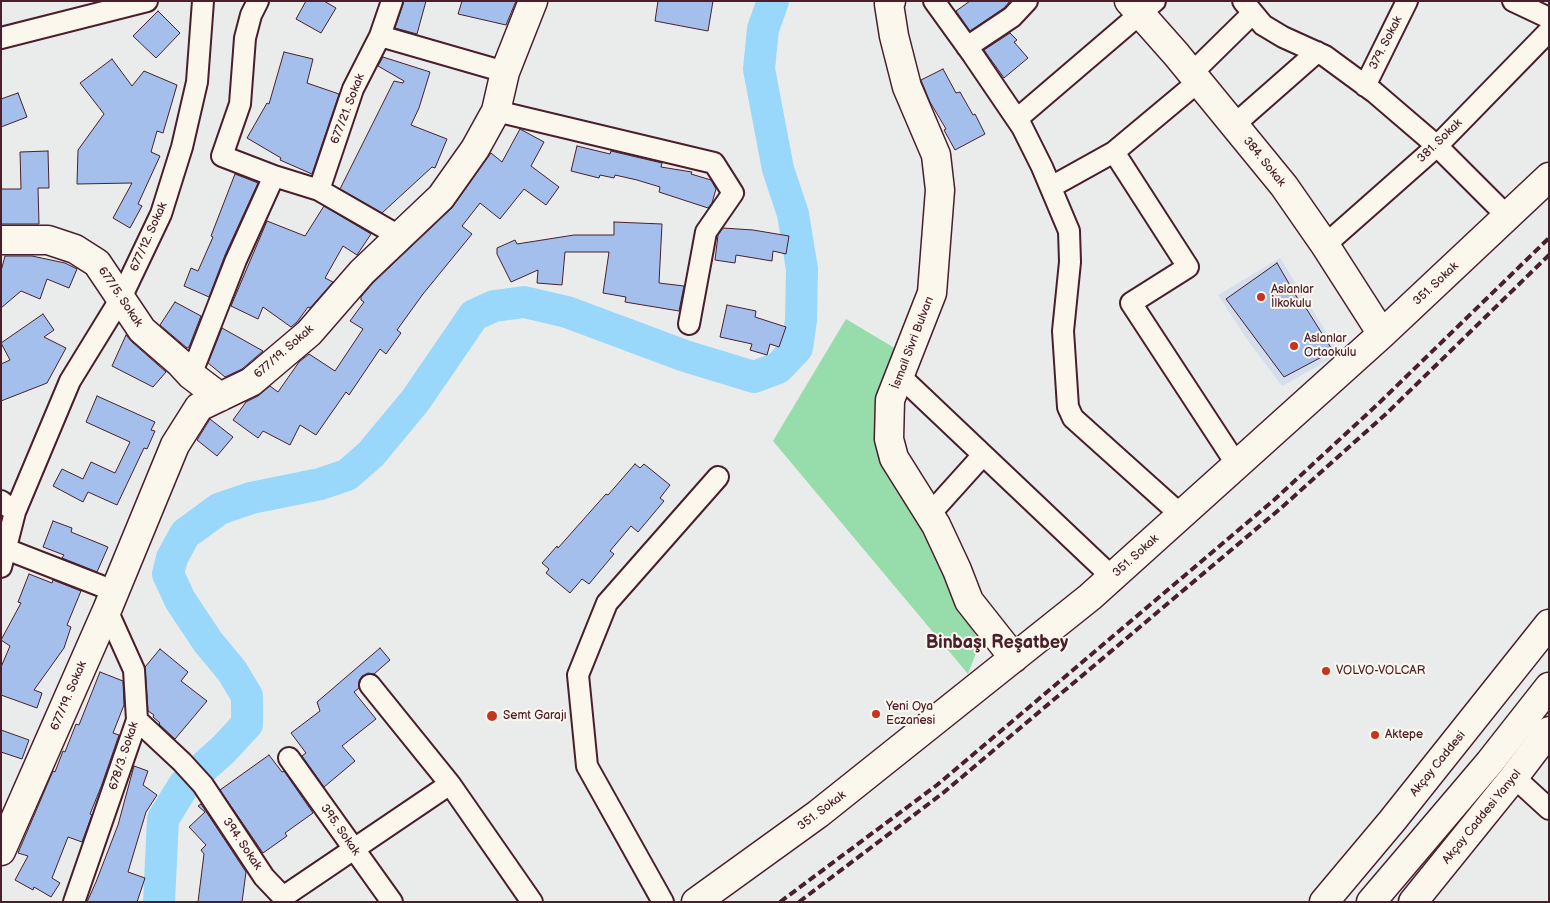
<!DOCTYPE html>
<meta charset="utf-8">
<style>
body{margin:0}
#map{position:relative;width:1550px;height:903px;overflow:hidden;background:#eaecec;font-family:"Balsamiq Sans",sans-serif}
canvas{display:block}
.frame{position:absolute;inset:0;border:2px solid #4a1f2b;pointer-events:none}
</style>
<div id="map">
<canvas width="1550" height="903"></canvas>
<div class="frame"></div>
</div>
<script>
const ctx = document.querySelector('canvas').getContext('2d');
ctx.lineJoin = 'round';
function fill(path, color) {
  ctx.fillStyle = color;
  ctx.fill(path, 'evenodd');
}
function poly(rows) {
  const path = new Path2D();
  for (const r of rows) {
    path.moveTo(r[0], r[1]);
    for (let i = 2; i < r.length; i += 2) path.lineTo(r[i], r[i + 1]);
  }
  return path;
}
function stroke(path, color, width, dash) {
  ctx.strokeStyle = color;
  ctx.lineWidth = width;
  ctx.lineCap = dash ? 'butt' : 'round';
  ctx.setLineDash(dash || []);
  ctx.stroke(path);
}
function drawText(font, color, halo, rows, align = 'center') {
  ctx.font = font + ' "Balsamiq Sans",sans-serif';
  ctx.lineWidth = 4;
  ctx.setLineDash([]);
  ctx.textBaseline = 'middle';
  ctx.strokeStyle = halo;
  ctx.fillStyle = color;
  for (const [text, x, y, turn = 0] of rows) {
    ctx.save();
    ctx.translate(x, y);
    ctx.rotate((+turn || 0) * Math.PI / 180);
    ctx.textAlign = isNaN(turn) ? turn : align;
    if (halo) ctx.strokeText(text, 0, 0);
    ctx.fillText(text, 0, 0);
    ctx.restore();
  }
}
const built = poly([
 [1280,258,1340,354,1282,386,1246,338,1218,295]
]);
const green = poly([
 [846,319,898,350,882,387,931,532,954,596,980,643,968,674,773,441]
]);
const river = poly([
 [159,902,163,819,184,785,224,749,247,724,247,696,232,671,208,642,180,600,168,574,172,558,185,534,219,509,251,498,320,484,347,475,371,454,415,401,474,315,494,306,524,302,567,312,685,356,754,377,778,368,797,348,801,320,802,269,793,214,778,169,759,69,763,29,773,1]
]);
const building = poly([
 [306,1,324,1,336,8,321,33,296,19,306,1],
 [404,1,426,1,417,34,395,28,404,1],
 [462,1,516,1,506,25,458,14,462,1],
 [658,1,713,1,708,31,655,21,658,1],
 [970,1,1010,1,1004,8,970,31,956,11,970,1],
 [158,11,180,33,156,58,133,36,158,11],
 [1010,33,1017,40,1014,42,1028,58,1004,78,984,50,1010,33],
 [284,52,313,59,307,83,339,94,312,174,280,160,281,158,247,138,267,103,269,104,284,52],
 [383,57,430,72,419,108,411,125,447,139,435,168,432,167,382,213,340,189,394,81,403,83,404,81,378,66,383,57],
 [112,59,132,86,144,71,177,85,163,133,157,131,151,152,160,156,138,204,142,206,130,228,113,218,132,183,77,184,78,150,104,114,80,83,112,59],
 [943,69,956,93,960,92,973,115,975,114,985,134,955,150,944,130,946,129,930,102,921,80,943,69],
 [18,93,27,117,1,127,1,99,18,93],
 [520,129,544,142,531,166,559,187,546,205,524,189,500,219,480,203,462,226,472,234,423,294,397,330,401,333,386,354,380,349,349,395,346,392,316,435,300,425,290,445,263,431,258,438,233,420,246,402,258,396,270,386,278,392,299,362,309,354,335,371,363,329,350,321,364,302,361,300,361,297,373,283,452,208,491,153,502,162,520,129],
 [577,146,610,154,611,151,662,163,661,167,692,172,691,174,711,180,716,189,712,203,708,208,659,192,660,187,637,180,615,175,614,178,600,175,599,178,571,171,577,146],
 [48,151,49,188,38,188,39,224,1,224,1,189,21,189,20,152,48,151],
 [235,174,258,183,225,255,209,297,184,286,191,268,198,271,213,237,211,236,235,174],
 [324,206,371,234,357,255,343,246,325,278,333,282,310,308,308,307,297,322,291,327,263,307,258,319,231,306,267,221,305,236,324,206],
 [614,222,662,224,659,283,684,286,679,311,625,302,626,297,603,293,609,252,565,252,562,285,537,283,538,270,511,282,497,254,497,248,515,240,517,244,574,235,614,235,614,222],
 [723,228,753,230,789,236,786,254,773,251,772,261,736,255,735,263,715,260,718,235,723,228],
 [5,256,32,256,65,263,77,269,69,288,47,279,40,299,21,291,1,308,1,271,5,256],
 [1277,263,1302,306,1304,305,1333,351,1284,377,1226,299,1277,263],
 [175,302,201,316,189,347,187,348,160,325,175,302],
 [727,305,756,311,755,317,786,327,779,347,770,344,767,355,750,350,752,344,720,337,727,305],
 [43,314,54,330,44,337,66,348,47,383,1,401,1,364,10,360,1,343,43,314],
 [222,328,263,351,242,369,225,377,208,363,222,328],
 [126,335,132,342,166,372,153,387,112,366,126,335],
 [97,396,155,422,151,430,155,431,147,449,144,448,117,505,88,492,83,502,53,486,62,469,83,479,91,462,115,473,130,442,86,422,97,396],
 [210,419,233,437,217,456,197,440,210,419],
 [635,464,640,468,644,464,670,485,660,498,664,501,638,532,631,526,610,551,614,554,589,584,582,579,570,593,546,573,549,569,542,563,557,546,558,548,606,494,608,495,635,464],
 [53,521,72,528,71,532,108,547,97,572,62,558,64,555,43,547,53,521],
 [29,574,52,583,53,580,81,591,67,625,71,627,64,648,34,690,42,693,37,708,1,695,1,667,10,646,1,640,21,603,18,602,29,574],
 [380,648,390,660,374,674,368,673,362,676,359,681,359,688,354,692,376,719,342,746,355,761,324,787,302,756,306,753,291,733,320,711,317,702,380,648],
 [160,649,188,672,181,681,207,701,175,739,159,724,160,723,153,717,154,715,148,711,145,667,160,649],
 [100,672,123,681,124,705,113,733,119,735,101,787,90,814,92,815,82,842,68,837,52,878,60,883,51,897,34,887,33,890,15,880,28,856,18,853,53,771,55,772,63,751,65,752,76,724,79,725,100,672],
 [1,730,29,740,22,759,1,752,1,730],
 [269,755,282,772,284,771,313,813,285,833,287,836,263,853,220,790,269,755],
 [134,766,148,771,143,785,157,795,146,812,128,872,145,878,137,902,87,902,96,882,118,825,134,766],
 [201,804,246,872,242,902,198,902,204,854,201,850,206,845,189,827,205,812,198,806,201,804]
]);
const street = poly([
 [258,1,251,15,245,38,240,104,222,156,274,176,319,190,399,236],
 [934,1,973,55,1022,127,1042,167,1069,231,1070,262,1063,331,1068,407,1073,418,1181,515],
 [1243,1,1263,25,1283,37,1325,56,1374,92,1437,146,1507,216],
 [1513,1,1549,18],
 [380,36,505,72],
 [1,38,147,1],
 [967,47,1012,17,1027,1],
 [1192,73,1253,13],
 [1365,86,1407,1],
 [496,111,714,163,733,193,706,232,689,324],
 [1017,119,1155,1],
 [1234,125,1317,52],
 [1114,152,1188,267,1131,303,1237,465],
 [1051,187,1114,152,1199,81],
 [319,190,353,89,380,36,392,1],
 [1325,245,1437,146,1549,31],
 [191,375,236,260,274,176],
 [900,376,1112,577],
 [1,501,15,512],
 [929,515,983,455],
 [6,549,114,591],
 [1,567,15,512,70,381,121,298,161,214,182,147,197,82,203,1],
 [370,685,450,784],
 [137,720,182,762,203,785,264,877,283,897,284,902],
 [289,758,392,902],
 [1514,777,1549,809],
 [283,897,450,784,532,902],
 [74,902,137,720,134,670,107,610],
 [663,902,587,766,578,675,607,603,718,477]
]);
const secondary = poly([
 [891,1,889,4,894,36,907,87,936,155,940,190,932,293,890,400,889,439,894,458,936,525,957,570,969,601,1014,658],
 [1129,1,1176,54,1284,186,1325,245,1382,334],
 [1,240,48,240,75,249,97,263,142,330,180,363,191,375,220,397],
 [1,851,107,610,175,445,199,407,251,382,309,333,362,272,441,197,475,149,496,111,505,72,533,1],
 [696,902,818,814,1090,597,1382,334,1549,177],
 [1413,902,1514,777,1549,731]
]);
const highway = poly([
 [1324,902,1392,821,1549,624],
 [1371,902,1490,762,1549,687]
]);
const rail = poly([
 [780,902,937,785,1274,500,1378,404,1549,238],
 [799,902,943,793,1281,508,1387,413,1549,255]
]);
const markers = [
 [1261,297,5,"#c8321e"],
 [1294,346,5,"#c8321e"],
 [1326,671,5,"#c8321e"],
 [876,714,5,"#c8321e"],
 [492,716,6,"#c8321e"],
 [1375,735,5,"#c8321e"]
];
const streetNames = [
 ["379. Sokak",1386,43,-63],
 ["677/21. Sokak",348,109,-69],
 ["381. Sokak",1440,141,-44],
 ["384. Sokak",1264,162,51],
 ["677/12. Sokak",149,237,-66],
 ["351. Sokak",1436,284,-43],
 ["677/5. Sokak",120,297,56],
 ["İsmail Sivri Bulvarı",913,343,-69],
 ["677/19. Sokak",284,352,-41],
 ["351. Sokak",1136,556,-42],
 ["677/19. Sokak",69,696,-67],
 ["678/3. Sokak",124,756,-72],
 ["Akçay Caddesi",1438,764,-51],
 ["351. Sokak",822,811,-37],
 ["Akçay Caddesi Yanyol",1482,817,-51],
 ["395. Sokak",340,830,55],
 ["394. Sokak",242,844,56]
];
const poiNames = [
 ["Aslanlar",1271,290],
 ["İlkokulu",1271,304],
 ["Aslanlar",1304,339],
 ["Ortaokulu",1304,353],
 ["VOLVO-VOLCAR",1336,671],
 ["Yeni Oya",886,707],
 ["Eczanesi",886,721],
 ["Semt Garajı",503,716],
 ["Aktepe",1385,735]
];
const districtNames = [
 ["Binbaşı Reşatbey",997,643]
];
fill(built, '#d5deec');
fill(green, '#97ddab');
stroke(river, '#99d8fb', 32);
fill(building, '#a4bfeb');
stroke(building, '#4a1f2b', 1);
stroke(street, '#4a1f2b', 24);
stroke(secondary, '#4a1f2b', 31);
stroke(highway, '#4a1f2b', 31);
stroke(street, '#fbf7ec', 20);
stroke(secondary, '#fbf7ec', 28);
stroke(highway, '#fbf7ec', 28);
stroke(rail, '#4a1f2b', 4, [8, 4]);
for (const [x, y, r, color] of markers) {
  const dot = new Path2D();
  dot.arc(x, y, r, 0, 2 * Math.PI);
  ctx.fillStyle = color;
  ctx.fill(dot);
  stroke(dot, '#fbf7ec', 2);
}
drawText('12px', '#4a1f2b', '#fbf7ec', streetNames);
drawText('12px', '#4a1f2b', '#fbf7ec', poiNames, 'left');
drawText('bold 18px', '#4a1f2b', '#fbf7ec', districtNames);
</script>
